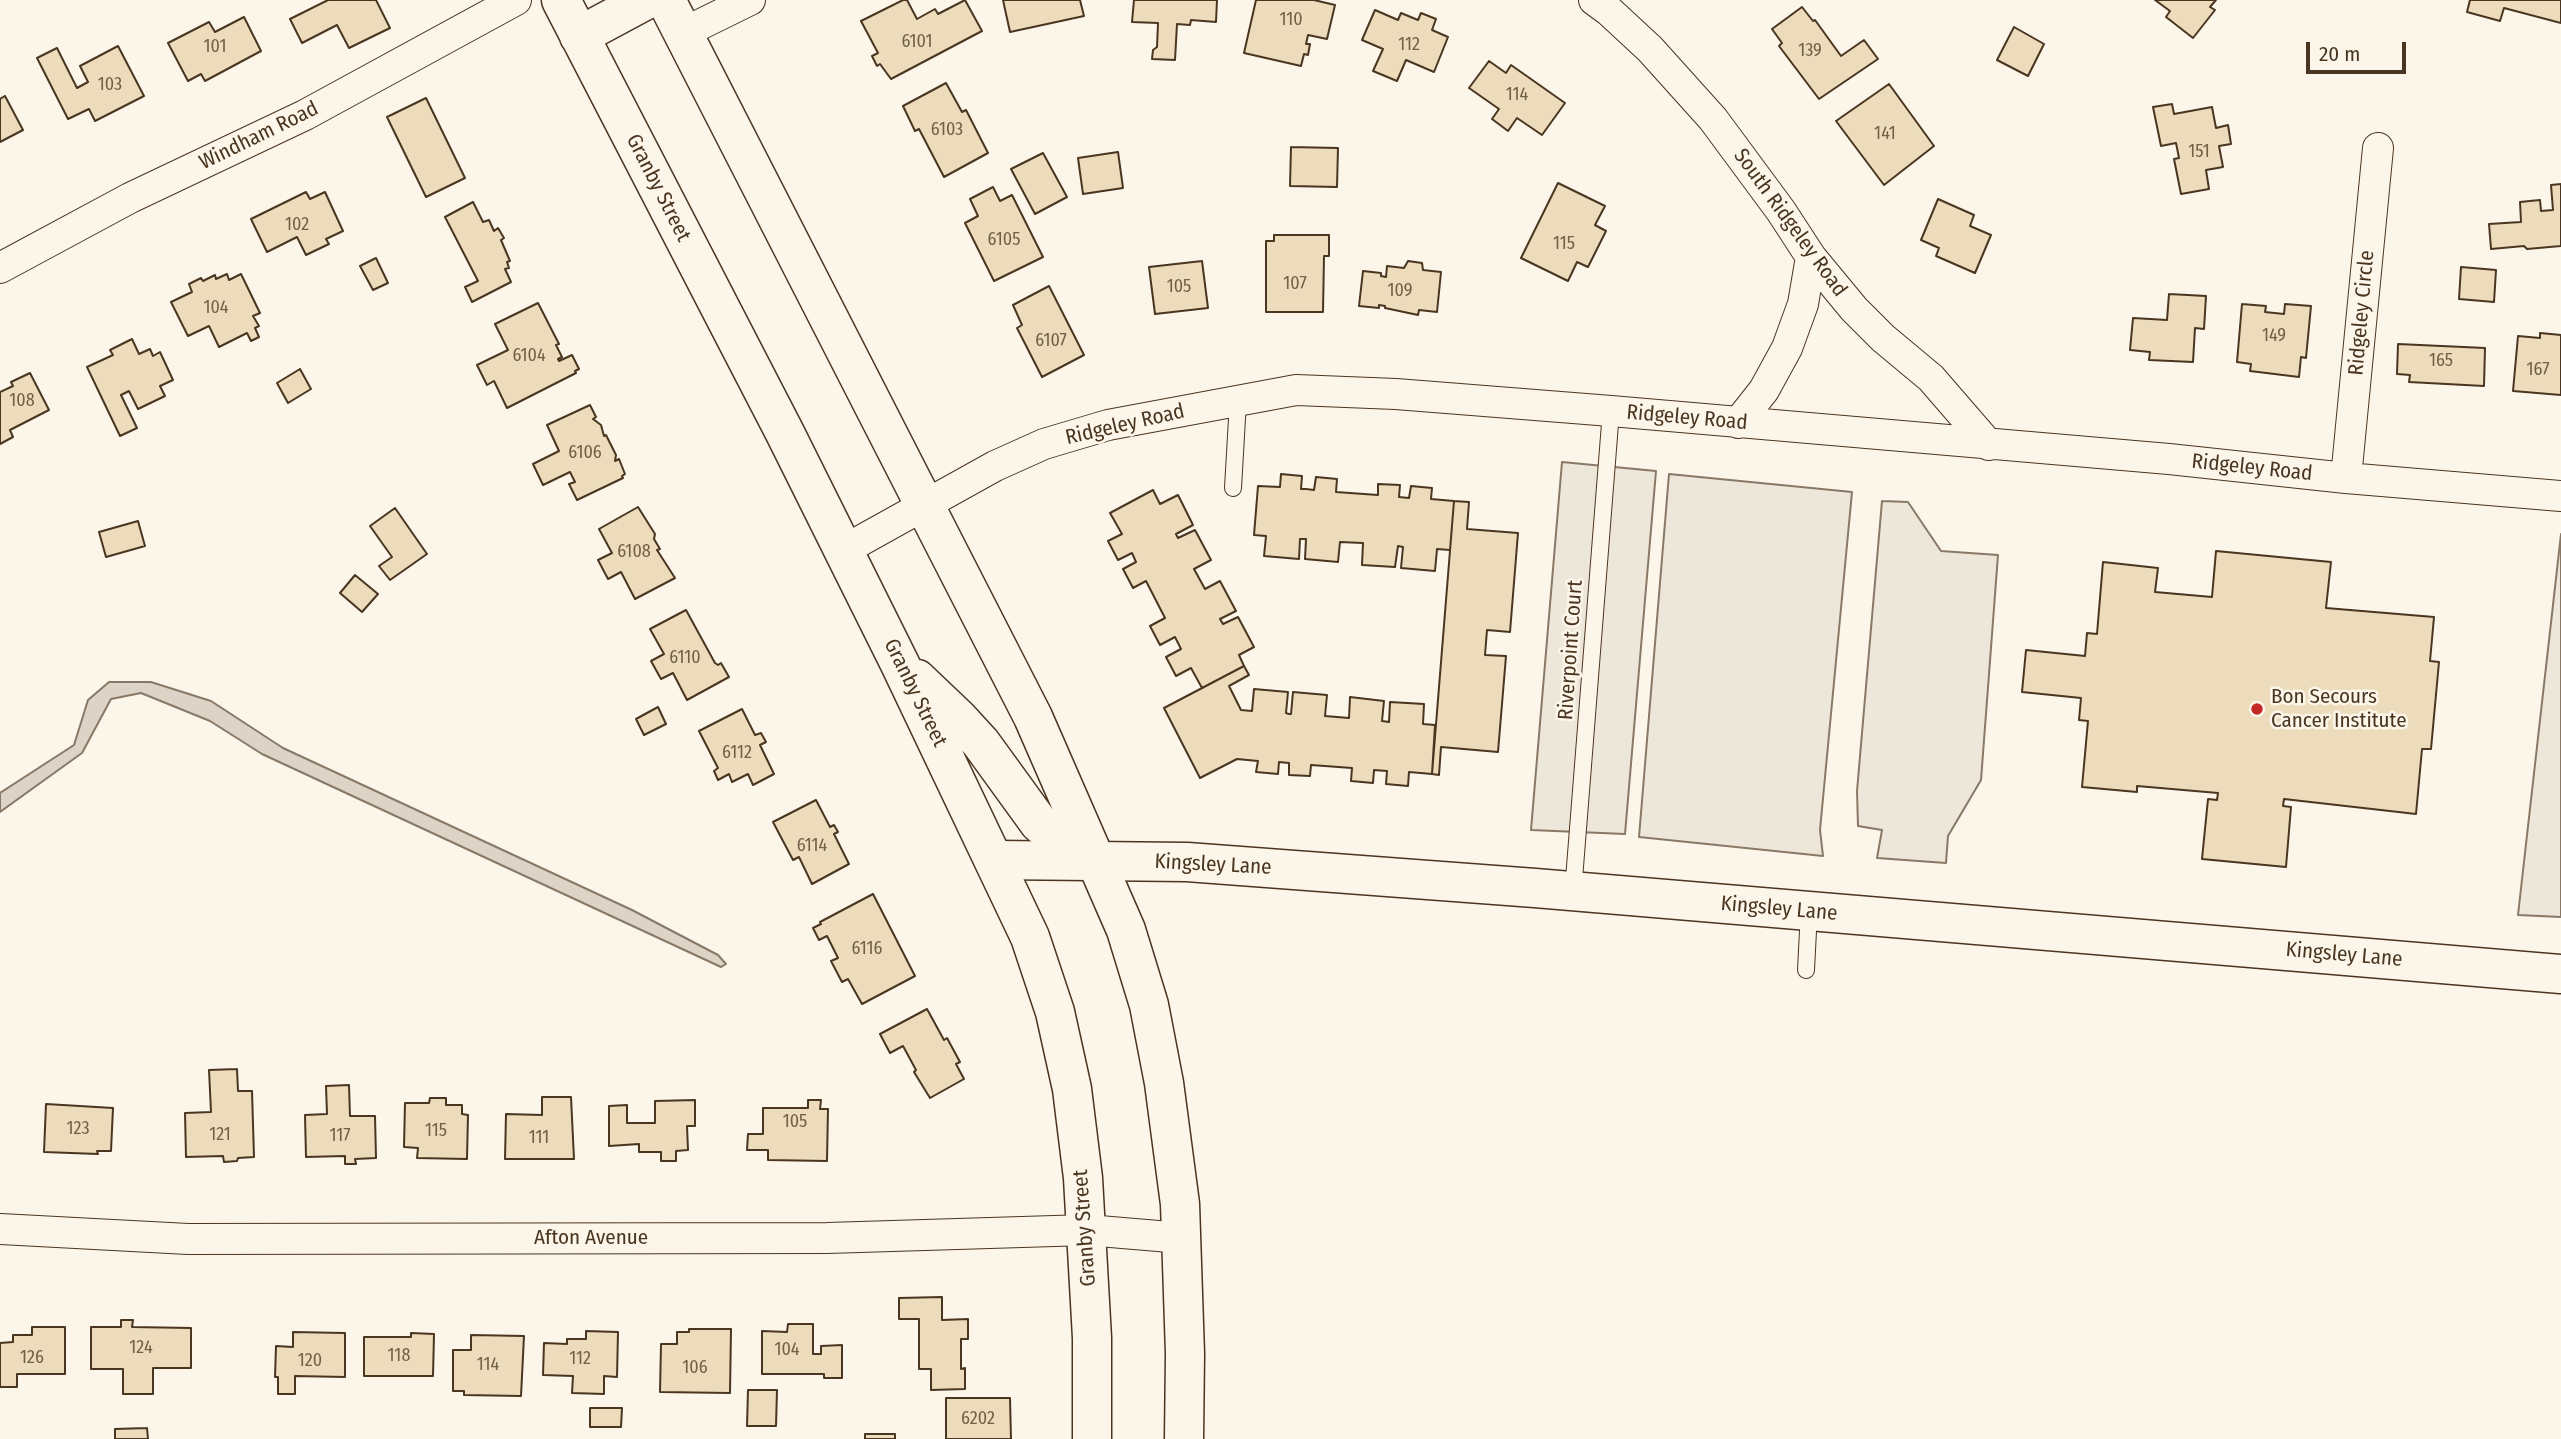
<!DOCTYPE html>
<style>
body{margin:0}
#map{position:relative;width:2561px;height:1439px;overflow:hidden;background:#fbf6e9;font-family:"Fira Sans Condensed",sans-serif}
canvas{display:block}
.scale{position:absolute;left:2306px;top:42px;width:100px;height:32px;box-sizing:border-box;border:4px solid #4a3520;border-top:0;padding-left:9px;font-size:21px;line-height:24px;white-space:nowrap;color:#4a3520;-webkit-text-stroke:5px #fbf6e9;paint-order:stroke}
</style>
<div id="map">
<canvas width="2561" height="1439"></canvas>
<div class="scale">20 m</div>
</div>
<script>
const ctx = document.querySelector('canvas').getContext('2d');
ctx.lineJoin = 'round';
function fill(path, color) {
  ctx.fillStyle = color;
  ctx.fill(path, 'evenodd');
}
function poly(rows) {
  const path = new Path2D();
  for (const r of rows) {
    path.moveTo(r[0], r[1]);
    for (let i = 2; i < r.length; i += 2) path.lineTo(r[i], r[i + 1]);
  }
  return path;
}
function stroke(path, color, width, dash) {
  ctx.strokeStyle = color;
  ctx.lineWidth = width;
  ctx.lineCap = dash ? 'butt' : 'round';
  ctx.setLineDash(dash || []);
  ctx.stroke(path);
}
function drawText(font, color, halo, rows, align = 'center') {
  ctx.font = font + ' "Fira Sans Condensed",sans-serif';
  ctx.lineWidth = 5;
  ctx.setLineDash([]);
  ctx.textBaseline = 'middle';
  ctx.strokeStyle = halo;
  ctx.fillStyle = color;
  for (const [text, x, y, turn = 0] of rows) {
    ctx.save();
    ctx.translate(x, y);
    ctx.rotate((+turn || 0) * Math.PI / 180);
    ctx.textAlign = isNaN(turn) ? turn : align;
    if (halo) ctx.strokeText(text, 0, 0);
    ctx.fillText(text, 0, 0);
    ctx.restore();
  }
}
const parking = poly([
 [1562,462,1656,471,1625,834,1531,830,1562,462],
 [1669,474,1852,492,1820,830,1823,856,1639,837,1669,474],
 [1882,501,1908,502,1941,551,1998,555,1981,780,1948,836,1946,863,1877,858,1882,830,1858,826,1857,791,1882,501],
 [2561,534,2561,917,2518,915,2561,534]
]);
const water = poly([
 [109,682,151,682,211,701,283,748,632,910,718,955,726,964,721,967,262,754,210,721,141,693,111,699,82,753,0,812,0,793,74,745,88,700,109,682]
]);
const building = poly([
 [328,0,376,0,390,28,349,48,337,25,302,43,290,19,328,0],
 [903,0,907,0,917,19,935,9,938,14,965,0,982,31,891,79,880,64,877,66,872,56,878,53,861,21,903,0],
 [1003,0,1080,0,1084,16,1010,32,1003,0],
 [1134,0,1217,0,1216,22,1191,20,1190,25,1177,24,1175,60,1152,59,1153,50,1157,47,1158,23,1132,22,1134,0],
 [1256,0,1314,0,1335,5,1327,39,1308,35,1306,44,1310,44,1308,55,1304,54,1301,66,1244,53,1256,0],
 [2155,0,2216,0,2210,7,2215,10,2193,38,2166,17,2170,11,2155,0],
 [2470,0,2561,0,2561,23,2504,8,2500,21,2467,12,2470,0],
 [1802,7,1813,21,1815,20,1841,56,1864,40,1878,59,1819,99,1779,46,1782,43,1772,29,1802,7],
 [1375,10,1398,20,1401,13,1418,20,1421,13,1436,19,1432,30,1448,37,1434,72,1406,60,1397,81,1373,71,1383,49,1362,40,1375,10],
 [244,17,261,51,205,81,201,74,188,81,168,43,209,22,215,32,244,17],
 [2014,27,2044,44,2028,76,1997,60,2014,27],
 [118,46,144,96,95,121,89,109,68,119,37,58,57,48,77,88,88,82,80,66,118,46],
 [1489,61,1506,73,1511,65,1565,103,1542,135,1517,118,1508,131,1492,119,1499,109,1469,88,1489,61],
 [946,83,962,112,966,110,988,153,944,177,919,129,915,131,903,106,946,83],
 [1889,84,1934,146,1884,185,1836,121,1889,84],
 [5,96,23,130,0,142,0,99,5,96],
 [426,98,465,178,426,197,387,117,426,98],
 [2172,104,2174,114,2212,107,2216,128,2228,125,2231,144,2219,146,2223,167,2206,170,2209,189,2181,194,2174,159,2179,158,2176,143,2161,146,2153,107,2172,104],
 [1291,147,1338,148,1337,187,1290,186,1291,147],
 [1118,152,1123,188,1083,194,1078,158,1118,152],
 [1043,153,1067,197,1035,214,1011,169,1043,153],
 [1558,183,1605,206,1595,225,1606,231,1588,267,1577,262,1568,281,1521,258,1558,183],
 [2561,184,2561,246,2527,249,2524,246,2491,249,2489,224,2521,222,2520,202,2540,200,2541,211,2553,210,2551,185,2561,184],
 [993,187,1000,201,1012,195,1043,257,994,281,965,223,978,216,970,199,993,187],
 [306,192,310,199,325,192,343,231,326,239,329,244,306,255,297,237,267,252,251,219,306,192],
 [1938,199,1974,215,1970,226,1991,235,1975,273,1936,256,1939,248,1921,240,1938,199],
 [473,202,483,222,489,220,494,231,498,228,504,238,501,240,510,261,507,262,509,268,505,269,511,282,472,302,465,287,478,281,445,217,473,202],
 [1274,235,1329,235,1329,256,1324,256,1323,312,1266,312,1266,241,1274,241,1274,235],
 [376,258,388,283,373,290,360,266,376,258],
 [1202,261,1208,308,1155,314,1149,267,1202,261],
 [1408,261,1422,263,1423,270,1441,272,1437,312,1419,310,1418,315,1385,308,1385,306,1379,305,1379,308,1359,306,1363,271,1381,273,1381,276,1386,277,1387,266,1404,268,1408,261],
 [2461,267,2496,270,2494,302,2459,299,2461,267],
 [227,274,229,280,241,274,260,313,253,316,259,326,255,328,259,337,251,341,247,333,219,347,209,326,188,336,171,302,192,292,189,284,201,278,203,281,215,275,216,279,227,274],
 [1049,286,1084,355,1042,377,1017,328,1022,325,1013,305,1049,286],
 [2169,294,2206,296,2204,329,2195,328,2193,362,2149,360,2150,352,2130,350,2133,318,2167,320,2169,294],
 [538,303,559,344,556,345,562,357,558,359,559,361,572,355,579,369,575,371,576,373,507,408,494,381,487,385,477,365,508,350,495,324,538,303],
 [2242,304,2266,306,2265,312,2284,314,2285,304,2311,306,2306,358,2301,357,2299,377,2250,371,2251,364,2237,362,2242,304],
 [2540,333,2561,335,2561,395,2513,391,2518,336,2540,338,2540,333],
 [132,339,139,354,150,349,153,356,160,352,173,380,160,386,165,396,138,409,129,391,121,395,137,428,120,436,87,367,113,355,110,350,132,339],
 [2398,344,2485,348,2484,386,2409,382,2410,375,2397,374,2398,344],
 [300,369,311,389,288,403,277,383,300,369],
 [30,373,49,410,10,430,13,437,0,444,0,392,13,386,11,382,30,373],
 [590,405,596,417,593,419,601,425,604,436,606,435,616,455,615,461,619,459,625,474,622,476,623,478,577,500,569,484,575,482,570,472,543,485,533,464,559,451,547,425,590,405],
 [1281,474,1302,476,1301,489,1306,489,1314,490,1316,477,1337,479,1336,492,1378,495,1378,484,1400,485,1399,497,1409,498,1411,486,1432,488,1431,499,1454,501,1450,550,1437,549,1435,571,1401,568,1403,547,1398,546,1395,567,1362,565,1363,543,1340,542,1338,562,1305,559,1306,539,1300,539,1299,559,1264,556,1266,536,1254,535,1258,486,1280,487,1281,474],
 [1153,490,1160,504,1178,495,1193,525,1176,534,1178,538,1195,530,1211,560,1194,569,1205,589,1220,581,1236,611,1220,619,1223,624,1238,617,1254,647,1239,655,1244,666,1202,688,1191,668,1176,676,1166,657,1181,649,1175,637,1160,645,1150,626,1165,618,1146,581,1133,588,1123,569,1136,562,1132,553,1118,560,1108,541,1122,534,1110,513,1153,490],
 [1454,501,1469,502,1467,529,1518,533,1510,632,1487,630,1485,655,1506,656,1498,752,1441,747,1439,775,1432,774,1454,501],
 [638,507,655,534,654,539,660,549,657,550,675,578,635,599,621,572,608,579,598,560,612,553,599,529,638,507],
 [395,508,427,554,390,580,379,566,392,557,370,526,395,508],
 [138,521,145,546,106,557,99,532,138,521],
 [2216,551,2331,562,2326,608,2434,617,2430,661,2439,662,2431,749,2422,749,2416,814,2284,799,2283,806,2291,807,2286,867,2202,859,2208,799,2217,800,2218,793,2137,786,2137,792,2082,787,2088,721,2079,720,2081,698,2022,692,2026,650,2085,656,2087,633,2097,634,2103,562,2158,568,2155,592,2212,597,2216,551],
 [355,575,378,594,362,612,340,593,355,575],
 [686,610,715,663,718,665,721,663,729,677,687,700,673,673,661,679,651,661,664,654,650,629,686,610],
 [1244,666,1249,675,1229,686,1241,710,1252,711,1254,689,1288,692,1286,713,1289,714,1291,714,1293,692,1327,695,1325,716,1349,718,1350,697,1384,701,1382,721,1389,722,1390,702,1424,704,1423,724,1435,725,1432,774,1409,772,1408,786,1386,784,1387,771,1374,770,1373,783,1351,781,1352,768,1311,765,1310,776,1289,775,1289,763,1279,762,1278,774,1256,772,1258,761,1237,759,1200,778,1164,708,1244,666],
 [658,707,666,724,644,735,636,719,658,707],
 [742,709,755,735,761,733,766,742,760,745,774,774,753,785,748,774,732,782,729,774,718,780,714,771,718,768,699,731,742,709],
 [816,800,830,827,834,825,838,832,834,834,849,864,812,884,799,857,793,860,773,822,816,800],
 [873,894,915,976,862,1004,848,979,842,982,831,961,838,958,827,936,819,940,813,928,821,924,820,922,873,894],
 [927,1009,944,1040,947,1038,960,1062,956,1064,964,1079,930,1098,914,1072,916,1070,903,1046,890,1053,880,1034,927,1009],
 [237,1069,238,1091,252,1091,254,1157,238,1158,237,1161,224,1162,223,1156,186,1157,185,1113,211,1112,209,1070,237,1069],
 [349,1085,350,1116,375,1116,376,1158,355,1159,356,1164,345,1164,345,1156,306,1157,305,1115,327,1114,326,1086,349,1085],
 [542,1097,571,1097,574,1159,505,1159,506,1114,542,1115,542,1097],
 [430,1098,446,1098,446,1105,462,1105,462,1114,468,1115,467,1159,417,1158,418,1148,404,1147,405,1103,429,1103,430,1098],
 [695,1100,695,1126,687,1126,688,1150,676,1151,676,1161,661,1161,661,1152,639,1152,639,1144,609,1146,609,1106,627,1105,627,1123,655,1123,655,1101,695,1100],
 [808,1100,821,1100,820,1109,828,1109,827,1161,768,1160,768,1150,747,1150,748,1134,763,1134,763,1108,808,1108,808,1100],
 [46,1104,113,1108,111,1151,97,1151,98,1154,44,1152,46,1104],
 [942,1297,942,1320,968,1319,968,1339,961,1339,961,1369,965,1368,965,1389,931,1390,931,1369,919,1369,919,1319,899,1319,899,1298,942,1297],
 [121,1320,133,1320,132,1327,191,1328,191,1368,153,1368,153,1394,123,1394,123,1369,91,1369,91,1327,121,1327,121,1320],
 [788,1324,813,1324,813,1354,821,1354,821,1346,842,1345,842,1378,824,1378,824,1374,762,1374,762,1331,787,1332,788,1324],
 [32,1327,65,1327,65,1374,17,1374,17,1387,0,1387,0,1343,13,1342,13,1335,32,1335,32,1327],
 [689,1329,731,1329,730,1393,660,1392,661,1344,677,1344,677,1332,689,1332,689,1329],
 [586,1331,618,1332,617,1377,604,1376,604,1394,572,1393,573,1376,543,1375,544,1343,567,1344,567,1339,586,1339,586,1331],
 [293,1332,345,1333,345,1377,295,1376,295,1394,278,1394,278,1377,275,1377,276,1346,293,1347,293,1332],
 [411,1333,434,1334,433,1376,364,1376,364,1337,411,1337,411,1333],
 [471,1335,524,1336,521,1396,464,1395,464,1391,453,1391,453,1350,471,1350,471,1335],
 [748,1390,777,1390,776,1426,747,1426,748,1390],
 [946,1398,1010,1398,1011,1439,946,1439,946,1398],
 [590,1408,622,1408,621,1427,590,1427,590,1408],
 [147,1428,148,1439,115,1439,115,1429,147,1428],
 [865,1434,895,1434,895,1439,865,1439,865,1434]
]);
const lane = poly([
 [1233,488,1238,401],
 [1573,892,1611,411],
 [1806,970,1809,911]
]);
const street = poly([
 [1594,0,1609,11,1650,49,1713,119,1781,211,1811,257,1854,309,1883,338,1931,378,1989,445],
 [683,33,750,0],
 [0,268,130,198,305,115,516,0],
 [1738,423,1764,390,1787,348,1803,304,1811,257],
 [2346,478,2378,148],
 [844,550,995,466,1044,444,1108,425,1296,390,1396,394,1611,411,2169,459,2346,478,2561,496],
 [0,1229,188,1239,827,1238,1087,1230,1182,1238]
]);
const secondary = poly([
 [995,860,1187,862,1535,888,2561,974]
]);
const primary = poly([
 [561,0,785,433,900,664,1030,937,1055,1012,1072,1089,1083,1178,1092,1338,1092,1439],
 [666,0,1033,717,1126,930,1149,1005,1164,1083,1180,1204,1185,1354,1184,1439],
 [579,36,646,0],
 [917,679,959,719,981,743,1039,823,1060,841,1097,861]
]);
const markers = [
 [2257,709,7,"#c62828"]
];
const numberNames = [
 ["110",1291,20],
 ["6101",917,42],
 ["112",1409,45],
 ["101",215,47],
 ["139",1810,51],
 ["103",110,85],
 ["114",1517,95],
 ["6103",947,130],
 ["141",1885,134],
 ["151",2199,152],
 ["102",297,225],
 ["6105",1004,240],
 ["115",1564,244],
 ["107",1295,284],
 ["105",1179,287],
 ["109",1400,291],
 ["104",216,308],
 ["149",2274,336],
 ["6107",1051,341],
 ["6104",529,356],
 ["165",2441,361],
 ["167",2538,370],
 ["108",22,401],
 ["6106",585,453],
 ["6108",634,552],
 ["6110",685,658],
 ["6112",737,753],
 ["6114",812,846],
 ["6116",867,949],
 ["105",795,1122],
 ["123",78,1129],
 ["115",436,1131],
 ["121",220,1135],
 ["117",340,1136],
 ["111",539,1138],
 ["124",141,1348],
 ["104",787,1350],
 ["118",399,1356],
 ["126",32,1358],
 ["112",580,1359],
 ["120",310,1361],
 ["114",488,1365],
 ["106",695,1368],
 ["6202",978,1419]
];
const streetNames = [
 ["Windham Road",259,136,-26],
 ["Granby Street",658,188,63],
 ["South Ridgeley Road",1790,223,54],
 ["Ridgeley Circle",2362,313,-85],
 ["Ridgeley Road",1687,418,5],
 ["Ridgeley Road",1125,425,-13],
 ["Ridgeley Road",2252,468,6],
 ["Riverpoint Court",1571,650,-86],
 ["Granby Street",915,693,64],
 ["Kingsley Lane",1213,865,3],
 ["Kingsley Lane",1779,909,5],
 ["Kingsley Lane",2344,955,5],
 ["Granby Street",1085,1228,-94],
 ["Afton Avenue",591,1238]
];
const poiNames = [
 ["Bon Secours",2271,697],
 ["Cancer Institute",2271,721]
];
fill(parking, '#ede7d9');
stroke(parking, '#887966', 2);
fill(water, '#dcd4c6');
stroke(water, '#887966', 2);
fill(building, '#ecdcbc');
stroke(building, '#4a3520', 2);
stroke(lane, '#4a3520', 18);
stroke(street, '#4a3520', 32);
stroke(secondary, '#4a3520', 41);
stroke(primary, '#4a3520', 41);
stroke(lane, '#fbf6e9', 16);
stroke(street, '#fbf6e9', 30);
stroke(secondary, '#fbf6e9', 38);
stroke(primary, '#fbf6e9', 38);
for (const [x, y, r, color] of markers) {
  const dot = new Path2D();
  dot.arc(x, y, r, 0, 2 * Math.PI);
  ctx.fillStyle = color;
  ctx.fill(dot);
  stroke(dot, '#fbf6e9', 2.5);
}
drawText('18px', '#725f47', null, numberNames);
drawText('21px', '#4a3520', '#fbf6e9', streetNames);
drawText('21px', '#4a3520', '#fbf6e9', poiNames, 'left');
</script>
